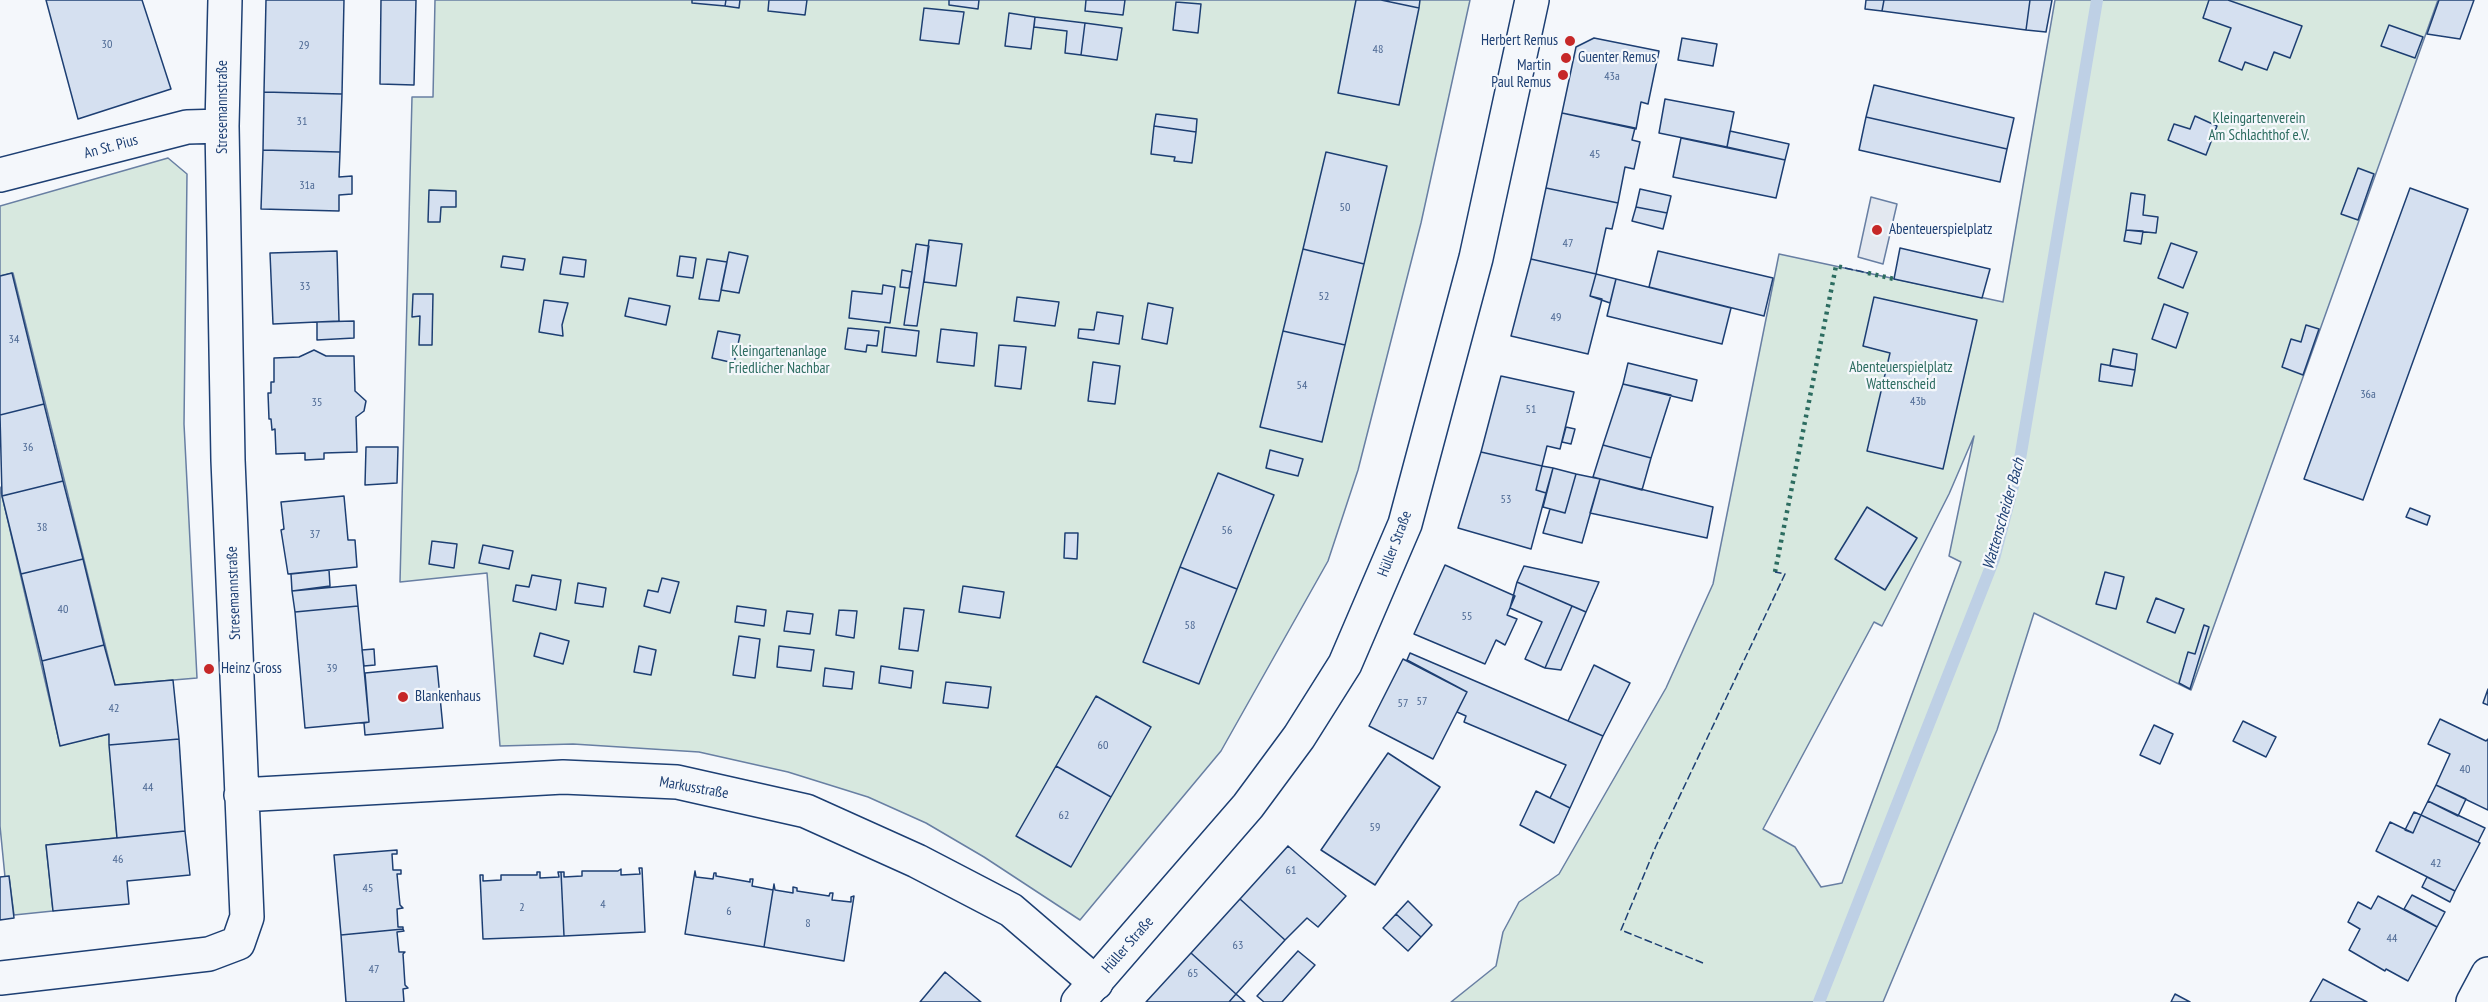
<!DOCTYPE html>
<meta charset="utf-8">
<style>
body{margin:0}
canvas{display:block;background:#f4f7fb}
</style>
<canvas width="2488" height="1002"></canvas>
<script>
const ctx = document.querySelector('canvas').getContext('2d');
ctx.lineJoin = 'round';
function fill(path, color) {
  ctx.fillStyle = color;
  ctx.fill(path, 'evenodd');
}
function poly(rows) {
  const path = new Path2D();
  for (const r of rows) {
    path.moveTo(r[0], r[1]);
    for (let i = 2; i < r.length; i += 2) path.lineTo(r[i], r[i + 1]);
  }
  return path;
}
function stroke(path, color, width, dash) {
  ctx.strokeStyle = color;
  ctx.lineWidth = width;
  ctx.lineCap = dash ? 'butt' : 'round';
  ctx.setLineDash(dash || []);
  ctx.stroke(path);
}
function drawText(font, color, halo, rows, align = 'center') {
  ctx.font = font + ' "PT Sans Narrow",sans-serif';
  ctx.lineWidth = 4.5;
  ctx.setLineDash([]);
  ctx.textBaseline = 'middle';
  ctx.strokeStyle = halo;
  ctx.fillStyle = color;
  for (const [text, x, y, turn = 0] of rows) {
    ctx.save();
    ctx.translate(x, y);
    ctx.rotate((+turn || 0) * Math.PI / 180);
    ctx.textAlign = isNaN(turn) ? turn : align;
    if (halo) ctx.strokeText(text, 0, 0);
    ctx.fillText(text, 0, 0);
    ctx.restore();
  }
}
const green = poly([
 [435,0,1470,0,1421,223,1358,470,1328,561,1221,751,1080,920,984,857,926,823,868,797,788,772,699,752,573,744,500,746,487,573,400,582,412,97,433,97,435,0],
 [2055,0,2438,0,2191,690,2034,613,1997,730,1883,1002,1451,1002,1496,966,1503,932,1519,902,1559,874,1666,688,1713,584,1779,254,2003,302,2055,0],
 [1974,436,1949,556,1961,562,1842,883,1821,887,1795,847,1763,829,1874,622,1882,626,1949,494,1974,436],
 [168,158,187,174,184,424,197,678,115,685,13,273,0,276,0,206,168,158],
 [0,487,60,745,109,734,117,838,46,845,53,911,14,915,9,876,5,877,0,826,0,487]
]);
const parking = poly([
 [1871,197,1897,204,1883,264,1858,257,1871,197]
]);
const stream = poly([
 [1819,1002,1994,559,2020,459,2097,0]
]);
const building = poly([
 [46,0,142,0,171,89,78,119,46,0],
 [266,0,344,0,342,94,264,92,266,0],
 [381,0,416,0,414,85,380,84,381,0],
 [692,0,726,0,725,6,692,3,692,0],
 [726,0,740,0,739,8,725,6,726,0],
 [769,0,807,0,805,15,768,11,769,0],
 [949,0,979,0,978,9,949,5,949,0],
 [1086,0,1125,0,1123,15,1085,11,1086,0],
 [1356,0,1381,0,1419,8,1399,105,1338,93,1356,0],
 [1381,0,1420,0,1419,8,1381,0],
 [1866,0,1884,0,1882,11,1865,9,1866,0],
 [1884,0,2030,0,2026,30,1882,11,1884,0],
 [2030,0,2052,0,2046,32,2026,30,2030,0],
 [2209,0,2228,0,2302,26,2290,58,2274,52,2267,70,2245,62,2242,70,2219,61,2231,28,2203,18,2209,0],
 [2439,0,2474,0,2460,39,2427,34,2439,0],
 [1176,2,1201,4,1198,33,1173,30,1176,2],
 [924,8,964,12,959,44,920,40,924,8],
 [1009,13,1035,17,1031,49,1005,46,1009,13],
 [1035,17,1085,23,1081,55,1065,53,1067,31,1034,27,1035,17],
 [1085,23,1122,28,1117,60,1081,55,1085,23],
 [2389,25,2423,37,2415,58,2381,46,2389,25],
 [1594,38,1659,51,1648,104,1641,102,1636,129,1562,113,1576,47,1594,38],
 [1682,38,1717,44,1713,66,1678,60,1682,38],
 [1874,85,2014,118,2007,149,1866,117,1874,85],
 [264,92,342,94,340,152,263,150,264,92],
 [1665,99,1734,112,1727,147,1659,133,1665,99],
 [1562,113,1635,128,1632,140,1640,142,1634,169,1625,167,1618,203,1546,188,1562,113],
 [1156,114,1197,119,1196,132,1154,126,1156,114],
 [2195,116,2217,126,2206,155,2168,140,2174,124,2190,129,2195,116],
 [1866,117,2007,149,2000,182,1859,150,1866,117],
 [1154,126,1196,132,1192,163,1174,161,1175,157,1151,154,1154,126],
 [1730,131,1789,144,1785,160,1727,147,1730,131],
 [1681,138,1785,160,1776,198,1673,177,1681,138],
 [263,150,340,152,339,177,352,176,352,194,339,195,339,211,261,209,263,150],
 [1326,152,1387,166,1364,264,1303,249,1326,152],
 [2358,168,2374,174,2358,220,2341,214,2358,168],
 [1546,188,1618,203,1612,229,1606,228,1596,274,1531,259,1546,188],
 [2410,188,2468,209,2363,500,2304,479,2410,188],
 [1640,189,1671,196,1667,213,1636,207,1640,189],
 [429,190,456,191,456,207,441,207,440,222,428,222,429,190],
 [2131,193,2145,195,2143,215,2158,217,2156,233,2126,230,2131,193],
 [1636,207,1667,213,1663,229,1632,221,1636,207],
 [2126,230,2143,231,2141,244,2124,241,2126,230],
 [929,240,962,244,956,286,924,282,929,240],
 [2171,243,2197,252,2183,288,2158,278,2171,243],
 [916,244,929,246,917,326,904,325,916,244],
 [1900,248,1990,269,1982,298,1894,279,1900,248],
 [1303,249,1364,264,1345,345,1283,331,1303,249],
 [337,251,339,321,273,324,270,253,337,251],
 [1658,251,1773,278,1764,316,1649,287,1658,251],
 [729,252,748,256,739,293,721,290,729,252],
 [503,256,525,259,523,270,501,267,503,256],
 [680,256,696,258,693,278,677,276,680,256],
 [563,257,586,260,584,277,560,274,563,257],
 [707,259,727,262,719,301,699,299,707,259],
 [1531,259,1596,274,1590,296,1602,299,1588,354,1511,336,1531,259],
 [902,270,912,272,909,288,900,287,902,270],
 [12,273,44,404,0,415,0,276,12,273],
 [1596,274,1616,279,1610,303,1590,296,1596,274],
 [1616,279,1731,308,1722,344,1607,316,1616,279],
 [883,285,895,287,890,323,849,318,852,291,882,294,883,285],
 [413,294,433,294,432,345,419,345,420,316,412,317,413,294],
 [1017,297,1059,302,1055,326,1014,321,1017,297],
 [1874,297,1977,320,1943,469,1867,451,1890,353,1863,346,1874,297],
 [629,298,670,306,666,325,625,316,629,298],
 [544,300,568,303,562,325,563,336,539,332,544,300],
 [1148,303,1173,308,1167,344,1142,339,1148,303],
 [2164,304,2188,313,2176,348,2152,339,2164,304],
 [1097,312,1123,316,1119,344,1078,338,1079,329,1094,330,1097,312],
 [354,321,354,338,317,340,317,322,354,321],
 [2306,325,2319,329,2303,375,2282,367,2291,339,2301,342,2306,325],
 [885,327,919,331,916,356,882,352,885,327],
 [848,328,879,331,877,346,867,345,866,352,845,349,848,328],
 [941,329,977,333,974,366,937,362,941,329],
 [718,331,740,335,734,363,712,358,718,331],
 [1283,331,1345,345,1322,442,1260,427,1283,331],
 [999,345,1026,347,1021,389,995,386,999,345],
 [2113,349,2137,354,2135,370,2110,366,2113,349],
 [314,350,326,356,354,356,355,391,366,401,364,411,356,417,357,452,324,453,324,459,305,460,305,453,276,454,275,429,272,430,271,419,269,419,268,393,271,393,271,382,274,382,274,358,299,357,314,350],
 [1093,362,1120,366,1115,404,1088,401,1093,362],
 [1628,363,1697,380,1692,401,1623,384,1628,363],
 [2101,364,2135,370,2132,386,2099,381,2101,364],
 [1501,376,1574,392,1560,449,1547,446,1542,466,1481,452,1501,376],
 [1623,384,1671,395,1651,458,1603,445,1623,384],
 [44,404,63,481,2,496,0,415,44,404],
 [1566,427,1575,429,1571,444,1562,442,1566,427],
 [1603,445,1651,458,1642,490,1593,477,1603,445],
 [366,447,398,447,397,483,365,485,366,447],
 [1270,450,1303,459,1298,476,1266,468,1270,450],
 [1481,452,1542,466,1536,490,1546,493,1531,549,1458,528,1481,452],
 [1542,466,1553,468,1546,493,1536,490,1542,466],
 [1553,468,1576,474,1565,513,1543,507,1553,468],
 [1218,473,1274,495,1237,589,1180,567,1218,473],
 [1576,474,1600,479,1582,543,1543,533,1550,509,1565,513,1576,474],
 [1600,479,1713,507,1707,538,1590,513,1600,479],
 [63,481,83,559,21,574,2,496,63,481],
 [344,496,348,540,355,540,357,567,288,574,281,530,284,529,281,502,344,496],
 [1867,507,1917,538,1885,590,1835,559,1867,507],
 [2410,508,2430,516,2427,525,2406,517,2410,508],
 [1065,533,1078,533,1077,559,1064,558,1065,533],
 [432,541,457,544,454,568,429,564,432,541],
 [483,545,513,551,509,569,479,563,483,545],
 [83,559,104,645,42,661,21,574,83,559],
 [1445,565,1515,596,1507,615,1517,619,1505,645,1496,640,1485,664,1414,634,1445,565],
 [1524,566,1599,582,1586,612,1517,582,1524,566],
 [1180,567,1237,589,1199,684,1143,662,1180,567],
 [329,570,330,586,292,591,291,574,329,570],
 [2105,572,2124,577,2116,609,2096,604,2105,572],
 [532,575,561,580,556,610,513,601,516,585,529,587,532,575],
 [662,578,679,582,670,613,644,606,648,590,658,592,662,578],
 [1517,582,1572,606,1545,668,1525,659,1542,622,1510,608,1517,582],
 [578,583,606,588,603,607,575,603,578,583],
 [356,585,358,606,295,612,292,591,356,585],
 [963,586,1004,592,1000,618,959,612,963,586],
 [2156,598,2184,609,2175,633,2147,622,2156,598],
 [358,606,369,722,305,728,295,612,358,606],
 [737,606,766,610,764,626,735,622,737,606],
 [1572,606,1586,612,1561,670,1545,668,1572,606],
 [904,608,924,610,918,651,899,649,904,608],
 [839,610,857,611,854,638,836,635,839,610],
 [787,611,813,614,810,634,784,631,787,611],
 [2204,625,2209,627,2190,689,2179,683,2188,652,2195,654,2204,625],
 [540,633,569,641,563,664,534,656,540,633],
 [739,636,760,639,755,678,733,675,739,636],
 [104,645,115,685,173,680,179,739,109,745,109,734,60,746,42,661,104,645],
 [639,646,656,650,651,675,634,672,639,646],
 [779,646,814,650,811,671,777,667,779,646],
 [374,649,375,665,364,666,362,650,374,649],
 [1410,653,1603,736,1570,808,1550,798,1566,765,1464,722,1466,716,1457,712,1467,692,1407,660,1410,653],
 [1403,659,1467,692,1433,759,1369,726,1403,659],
 [1594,665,1630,683,1603,736,1568,721,1594,665],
 [437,666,443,728,365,735,364,723,369,722,365,673,437,666],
 [881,666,913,671,911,688,879,683,881,666],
 [825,668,854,672,852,689,823,686,825,668],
 [946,682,991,687,988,708,943,703,946,682],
 [2488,689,2488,705,2483,703,2488,689],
 [1096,696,1151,727,1111,797,1056,766,1096,696],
 [2440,719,2486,741,2488,739,2488,810,2436,785,2450,754,2428,744,2440,719],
 [2243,721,2276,737,2266,757,2233,741,2243,721],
 [2154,725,2173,734,2160,764,2140,755,2154,725],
 [179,739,185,831,117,838,109,745,179,739],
 [1388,753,1440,787,1375,885,1321,850,1388,753],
 [1056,766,1111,797,1071,867,1016,836,1056,766],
 [2436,785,2466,799,2458,816,2428,801,2436,785],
 [1536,791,1570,808,1554,843,1520,825,1536,791],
 [2428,801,2485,828,2478,842,2421,815,2428,801],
 [2414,812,2421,815,2413,833,2405,830,2414,812],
 [2421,815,2480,843,2455,891,2376,851,2390,822,2413,833,2421,815],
 [185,831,190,875,127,881,129,904,53,911,46,845,185,831],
 [1288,846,1346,896,1318,927,1307,918,1285,940,1240,899,1288,846],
 [397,850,397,854,392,854,393,870,401,870,401,874,397,874,400,905,403,908,397,909,398,927,403,927,403,929,341,935,334,855,397,850],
 [639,868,642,868,645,932,564,936,561,872,564,872,564,877,582,876,582,871,618,871,621,869,621,875,640,874,639,868],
 [695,871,696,877,713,879,714,873,716,873,716,876,750,882,750,879,753,879,752,886,773,890,764,947,685,934,695,871],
 [537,872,540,872,540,878,559,877,558,872,561,872,564,936,483,939,480,875,483,875,483,881,501,880,501,875,537,875,537,872],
 [9,876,14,918,0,920,0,877,9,876],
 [2427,877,2455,891,2450,902,2422,887,2427,877],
 [774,884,775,890,793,893,793,887,797,888,797,891,829,896,830,893,833,893,832,900,851,902,851,897,854,896,844,961,764,947,774,884],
 [2412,895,2445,912,2437,927,2404,909,2412,895],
 [2378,896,2437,927,2408,981,2386,969,2385,971,2349,950,2360,929,2348,922,2358,902,2371,909,2378,896],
 [1240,899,1285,940,1236,994,1191,953,1240,899],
 [1408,901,1432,925,1421,937,1396,914,1408,901],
 [1396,914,1421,937,1408,951,1383,928,1396,914],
 [403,929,404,931,397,932,399,952,405,952,403,954,405,985,408,988,403,989,404,1002,346,1002,341,935,403,929],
 [1298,951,1315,965,1282,1002,1264,1002,1257,996,1298,951],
 [1191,953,1236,994,1229,1002,1146,1002,1191,953],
 [945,972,981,1002,920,1002,945,972],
 [2323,979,2367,1002,2310,1002,2323,979],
 [1236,994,1245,1002,1229,1002,1236,994],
 [2175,994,2190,1002,2171,1002,2175,994]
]);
const minor = poly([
 [0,175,187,127,222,126],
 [241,795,563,777,677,782,806,811,917,861,1011,910,1096,983],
 [0,978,209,954,238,943,247,917,228,460,222,126,225,0],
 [2473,1002,2488,974]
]);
const tertiary = poly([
 [1078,1002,1248,806,1299,737,1345,664,1405,524,1476,258,1532,0]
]);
const hedge = poly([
 [1868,273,1894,279],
 [1775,572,1836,266,1845,268]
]);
const fence = poly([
 [1845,268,1868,273],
 [1703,963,1621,930,1656,846,1785,574,1775,572]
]);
const markers = [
 [1570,41,6,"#c62828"],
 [1566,58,6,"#c62828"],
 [1563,75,6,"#c62828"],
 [1877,230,6,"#c62828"],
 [209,669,6,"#c62828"],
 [403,697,6,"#c62828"]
];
const numberNames = [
 ["30",107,45],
 ["29",304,46],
 ["48",1378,50],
 ["43a",1612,77],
 ["31",302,122],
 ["45",1595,155],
 ["31a",307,186],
 ["50",1345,208],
 ["47",1568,244],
 ["33",305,287],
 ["52",1324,297],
 ["49",1556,318],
 ["34",14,340],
 ["54",1302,386],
 ["36a",2368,395],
 ["43b",1918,402],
 ["35",317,403],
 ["51",1531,410],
 ["36",28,448],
 ["53",1506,500],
 ["38",42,528],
 ["56",1227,531],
 ["37",315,535],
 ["40",63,610],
 ["55",1467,617],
 ["58",1190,626],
 ["39",332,669],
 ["57",1422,702],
 ["57",1403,704],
 ["42",114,709],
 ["60",1103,746],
 ["40",2465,770],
 ["44",148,788],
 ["62",1064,816],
 ["59",1375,828],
 ["46",118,860],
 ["42",2436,864],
 ["61",1291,871],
 ["45",368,889],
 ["4",603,905],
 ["2",522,908],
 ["6",729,912],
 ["8",808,924],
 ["44",2392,939],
 ["63",1238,946],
 ["47",374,970],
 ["65",1193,974]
];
const poiNames = [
 ["Herbert Remus",1558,41,"right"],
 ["Guenter Remus",1578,58],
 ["Martin",1551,66,"right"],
 ["Paul Remus",1551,83,"right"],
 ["Abenteuerspielplatz",1889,230],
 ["Heinz Gross",221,669],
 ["Blankenhaus",415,697]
];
const streetNames = [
 ["Stresemannstraße",223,107,-90],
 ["An St. Pius",111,147,-15],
 ["Hüller Straße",1395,544,-69],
 ["Stresemannstraße",234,593,-92],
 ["Markusstraße",694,788,10],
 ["Hüller Straße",1128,945,-49]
];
const parkNames = [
 ["Kleingartenverein",2259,119],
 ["Am Schlachthof e.V.",2259,136],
 ["Kleingartenanlage",779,352],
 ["Friedlicher Nachbar",779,369],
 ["Abenteuerspielplatz",1901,368],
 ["Wattenscheid",1901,385]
];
const waterNames = [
 ["Wattenscheider Bach",2004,514,-74]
];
fill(green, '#d7e8df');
stroke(green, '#687fa3', 1.5);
fill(parking, '#e3e8f0');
stroke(parking, '#687fa3', 1.5);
stroke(stream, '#bed0e5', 12);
fill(building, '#d5e0f0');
stroke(building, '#1d3f73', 1.5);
stroke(minor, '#1d3f73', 36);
stroke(tertiary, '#1d3f73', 36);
stroke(minor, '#f4f7fb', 33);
stroke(tertiary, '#f4f7fb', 33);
stroke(hedge, '#2c6c60', 4.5, [3, 4.5]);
stroke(fence, '#1d3f73', 1.5, [8, 3]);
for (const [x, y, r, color] of markers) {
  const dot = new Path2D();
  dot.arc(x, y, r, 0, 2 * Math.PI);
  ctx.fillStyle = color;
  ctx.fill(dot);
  stroke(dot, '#f4f7fb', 2);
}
drawText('12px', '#4b6792', null, numberNames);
drawText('15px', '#1d3f73', '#f4f7fb', poiNames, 'left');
drawText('15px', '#1d3f73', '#f4f7fb', streetNames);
drawText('15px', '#2c6c60', '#f4f7fb', parkNames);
drawText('italic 16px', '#1d3f73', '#f4f7fb', waterNames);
</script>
